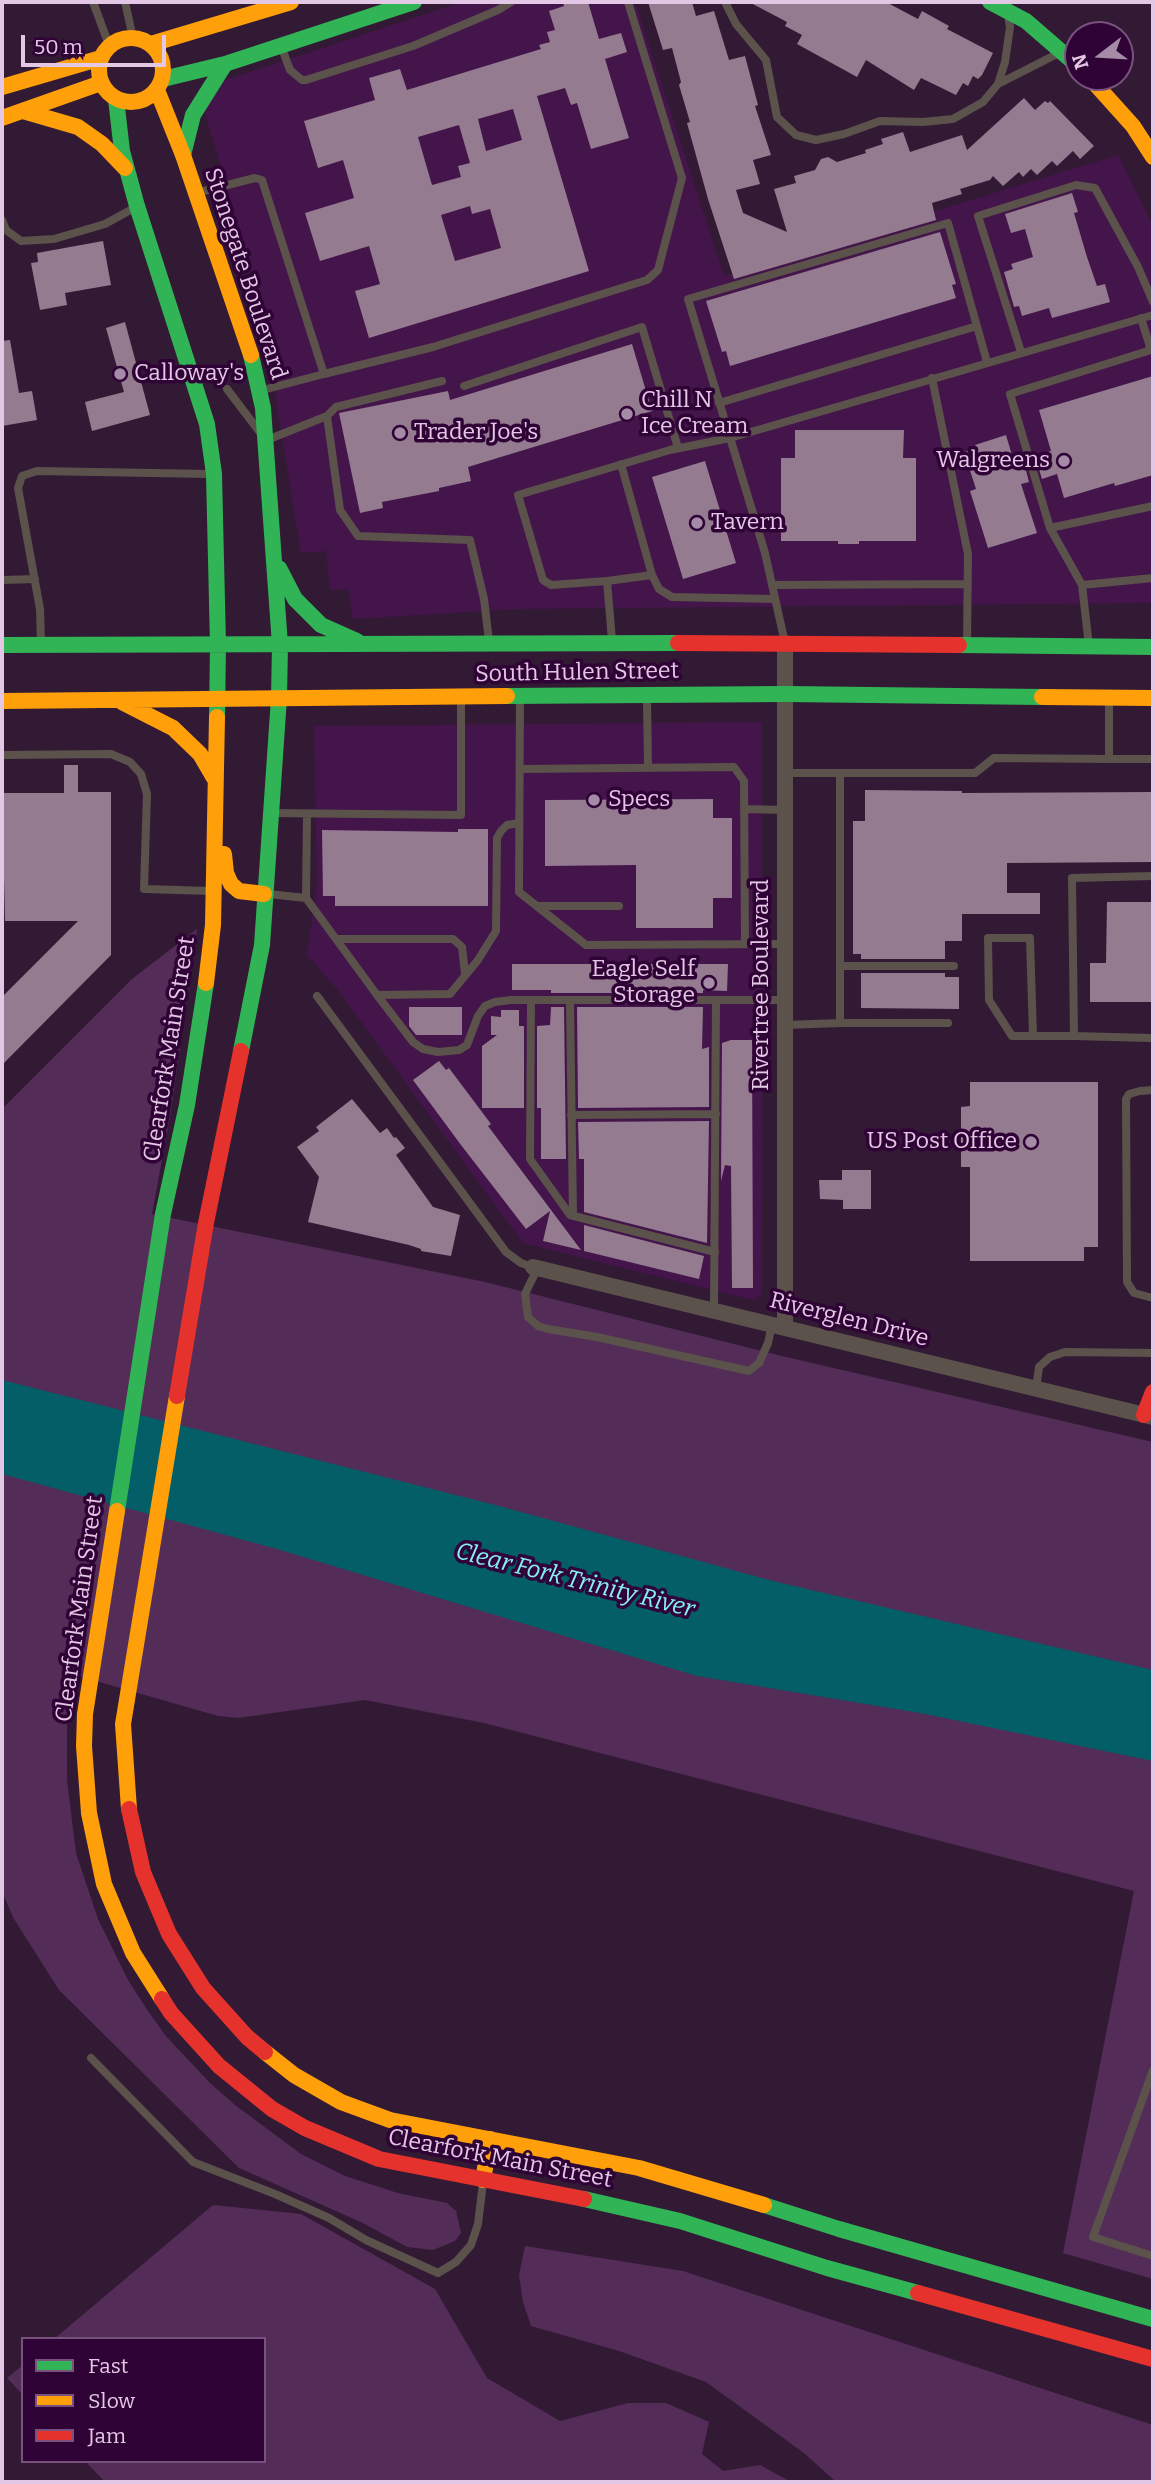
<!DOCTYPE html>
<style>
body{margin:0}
#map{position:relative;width:1155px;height:2484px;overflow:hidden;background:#321a35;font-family:Bitter,serif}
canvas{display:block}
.frame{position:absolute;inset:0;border:4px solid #e3c8e5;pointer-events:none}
.legend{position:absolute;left:21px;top:2337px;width:245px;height:126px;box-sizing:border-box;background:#300336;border:2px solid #78527c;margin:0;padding:9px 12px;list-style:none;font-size:21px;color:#e3c8e5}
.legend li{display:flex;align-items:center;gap:14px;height:35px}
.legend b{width:35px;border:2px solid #78527c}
.north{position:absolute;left:1064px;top:21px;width:70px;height:70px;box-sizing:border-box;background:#300336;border:2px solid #78527c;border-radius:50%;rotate:253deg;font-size:19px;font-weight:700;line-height:28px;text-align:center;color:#e3c8e5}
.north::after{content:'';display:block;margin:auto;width:24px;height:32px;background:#a58ba7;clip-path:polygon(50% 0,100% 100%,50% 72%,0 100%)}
.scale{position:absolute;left:21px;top:35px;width:145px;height:32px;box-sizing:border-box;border:4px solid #e3c8e5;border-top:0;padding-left:9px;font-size:21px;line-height:24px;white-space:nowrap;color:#e3c8e5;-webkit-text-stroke:5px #300336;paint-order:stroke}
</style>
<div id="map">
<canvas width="1155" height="2484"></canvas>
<div class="frame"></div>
<ul class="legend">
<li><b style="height:9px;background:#30b455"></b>Fast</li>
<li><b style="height:9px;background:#ff9f0a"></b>Slow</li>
<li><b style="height:9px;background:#e5322d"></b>Jam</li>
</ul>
<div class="north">N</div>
<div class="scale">50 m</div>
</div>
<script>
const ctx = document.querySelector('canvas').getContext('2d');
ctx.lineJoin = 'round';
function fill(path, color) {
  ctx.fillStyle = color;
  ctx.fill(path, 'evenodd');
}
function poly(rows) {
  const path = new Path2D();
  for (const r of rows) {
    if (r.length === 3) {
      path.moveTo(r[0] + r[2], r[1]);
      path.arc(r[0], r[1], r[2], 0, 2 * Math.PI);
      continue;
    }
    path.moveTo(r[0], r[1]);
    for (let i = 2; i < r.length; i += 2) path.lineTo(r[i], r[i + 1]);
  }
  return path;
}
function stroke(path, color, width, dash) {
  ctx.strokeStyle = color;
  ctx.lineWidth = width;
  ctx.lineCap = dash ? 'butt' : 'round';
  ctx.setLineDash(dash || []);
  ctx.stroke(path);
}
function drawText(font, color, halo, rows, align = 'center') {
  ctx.font = font + ' Bitter,serif';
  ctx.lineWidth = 7;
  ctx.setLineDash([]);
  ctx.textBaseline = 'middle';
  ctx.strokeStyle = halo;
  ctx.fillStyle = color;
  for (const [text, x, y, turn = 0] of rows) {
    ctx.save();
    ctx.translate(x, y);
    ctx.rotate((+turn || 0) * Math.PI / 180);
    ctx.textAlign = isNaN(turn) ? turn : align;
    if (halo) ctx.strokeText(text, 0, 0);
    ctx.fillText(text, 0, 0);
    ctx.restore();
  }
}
const built = poly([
 [462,2,635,2,724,276,1118,155,1153,226,1153,603,516,609,353,619,348,589,330,590,326,551,301,553,260,302,198,89],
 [762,722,762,1294,753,1300,523,1243,337,989,307,955,317,884,314,726]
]);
const green = poly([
 [197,929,171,1111,152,1214,485,1282,782,1356,1153,1442,1153,2279,1063,2253,1134,1891,484,1723,365,1700,238,1718,218,1716,75,1675,67,1726,67,1780,76,1853,98,1919,128,1980,146,2008,165,2035,210,2083,235,2105,301,2154,345,2176,398,2193,447,2203,456,2211,461,2233,455,2241,433,2250,407,2247,363,2223,239,2168,59,1990,14,1919,2,1892,2,1109,132,979],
 [213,2205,301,2214,435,2289,487,2378,560,2421,628,2403,666,2403,709,2422,702,2454,723,2471,760,2465,791,2482,105,2482,85,2461,264,2461,264,2339,54,2339],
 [525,2246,683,2271,1153,2425,1153,2482,836,2482,804,2453,706,2382,619,2351,531,2326,523,2302,519,2275],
 [23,2365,23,2395,7,2378]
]);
const water = poly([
 [2,1380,499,1506,773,1581,1153,1670,1153,1761,920,1713,697,1676,277,1549,2,1474]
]);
const building = poly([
 [563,2,588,2,599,39,621,33,627,52,605,59,629,138,591,149,577,103,571,105,565,88,537,96,589,271,369,338,355,291,380,284,369,246,320,261,305,213,354,198,343,160,318,168,304,121,375,100,369,78,400,69,407,90,541,49,539,45,550,42,547,32,555,30,549,11,564,6],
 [513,109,522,140,486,151,478,119],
 [459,125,470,163,458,166,461,177,432,185,418,137],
 [470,206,472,214,490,209,501,248,455,261,441,215],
 [648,2,692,2,696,16,714,11,729,60,745,56,758,105,755,106,771,155,753,160,760,184,736,190,743,213,787,232,774,189,796,183,794,176,815,170,821,159,828,157,837,162,866,153,865,150,883,144,881,139,903,132,910,152,962,135,967,150,1024,98,1035,110,1045,101,1048,103,1050,101,1094,146,1080,159,1073,151,1057,166,1052,161,1037,175,1031,169,1023,177,1019,172,1003,186,993,176,990,180,960,189,962,194,932,203,936,220,734,279,708,199,687,123,690,122,679,85,681,82,672,48,663,50],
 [749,2,886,2,918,19,922,11,949,26,947,29,993,53,982,75,978,79,973,76,968,86,963,83,956,95,921,78,914,90,866,60,857,77,797,44,802,35,785,26,787,22],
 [1072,193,1078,212,1074,213,1087,257,1097,286,1105,284,1110,302,1052,318,1049,308,1022,316,1019,306,1014,307,1004,272,1013,269,1011,264,1033,257,1025,229,1011,233,1005,214],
 [940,232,956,284,952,285,956,298,730,366,726,351,722,352,706,301],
 [103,241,111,285,65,293,67,305,40,310,31,263,38,262,37,253],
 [125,322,150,415,92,431,85,402,124,392,106,328],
 [10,340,19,393,32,391,37,420,2,426,2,341],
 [632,344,652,411,468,467,471,481,439,488,439,491,382,502,383,508,360,513,339,413,448,391,450,400],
 [1153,376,1153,475,1115,486,1114,483,1064,498,1057,474,1042,479,1035,456,1051,451,1039,410],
 [795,430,904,430,903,458,916,458,916,541,859,541,859,544,838,544,838,541,781,541,781,458,795,458],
 [1006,435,1014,462,1023,459,1029,482,1021,484,1037,533,988,548,970,491,976,489,964,452,977,448,975,445],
 [705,461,736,563,683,579,652,477],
 [64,765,78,765,78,792,111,792,111,955,2,1065,2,997,78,921,5,921,2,793,64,793],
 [865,790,962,791,962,793,1153,792,1153,862,1007,863,1007,893,1040,893,1040,914,962,914,962,941,945,941,945,959,861,959,861,954,853,954,853,821,865,821],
 [713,799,713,818,732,818,732,898,713,898,713,928,636,928,636,865,545,866,545,800],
 [458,829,488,829,488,906,335,906,335,896,323,896,322,830,458,832],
 [1107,902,1153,902,1151,1002,1090,1002,1090,963,1106,963],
 [512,964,728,964,727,991,703,990,703,993,551,993,551,990,512,990],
 [861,973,945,973,945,977,959,977,959,1009,861,1008],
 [409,1007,462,1007,462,1035,416,1035,409,1026],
 [551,1007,564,1007,566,1159,541,1159,541,1108,537,1108,537,1026,550,1025],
 [577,1007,703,1007,702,1049,709,1047,709,1107,578,1108],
 [501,1010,519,1010,519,1026,524,1026,524,1108,482,1108,482,1046,497,1035,491,1035,491,1016,501,1017],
 [731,1040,752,1040,753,1288,732,1288,731,1166,725,1165,721,1181,722,1043],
 [439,1061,446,1070,449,1068,491,1124,488,1126,581,1250,543,1241,550,1211,526,1229,461,1145,413,1080],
 [970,1082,1098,1082,1098,1247,1084,1247,1084,1261,970,1261,970,1167,961,1167,961,1107,970,1106],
 [352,1099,380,1133,387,1128,394,1138,396,1137,405,1148,396,1155,433,1207,460,1215,451,1256,421,1251,421,1249,409,1245,308,1222,319,1177,297,1147,319,1131,316,1127],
 [709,1121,707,1243,584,1212,584,1159,579,1159,578,1122],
 [842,1170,871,1170,871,1209,843,1209,843,1200,820,1199,819,1180,842,1180],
 [584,1225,704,1256,699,1279,584,1251]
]);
const lane = poly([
 [93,2,109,45],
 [125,2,133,38],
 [725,2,736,24,766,60,777,117,796,135,816,140,844,134,880,121,923,122,953,119,983,102,998,84,1057,54],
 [281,46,290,70,302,80,306,80,413,46,498,10,511,2],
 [998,84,1005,62,1010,27,1008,15],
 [196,193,255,178,262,180,324,374,433,347,647,280,658,270,682,178,628,2],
 [2,220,6,230,21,241,54,239,105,224,136,207],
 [1021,352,978,216,1076,185,1095,188,1138,267,1153,302],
 [932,378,968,554,967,644],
 [464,386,642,327,678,448],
 [227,389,259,431],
 [259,391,324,374],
 [719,403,977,326],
 [327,416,340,510,358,536,470,540,484,599,489,641],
 [267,440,327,416,336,407,442,381],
 [1050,528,1153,506],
 [652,575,659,589,672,597,775,599],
 [2,580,35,579],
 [607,581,652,575,621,464],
 [772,585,968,584],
 [1082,585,1153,578],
 [612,640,607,581,551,585,543,580,518,495,670,450,730,438,1153,315],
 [41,642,40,609,18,488,22,476,37,471,211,474],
 [785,643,765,553,688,299,948,223,987,362],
 [1089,646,1082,585,1050,528,1010,394,1151,350,1141,318],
 [647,698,648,768],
 [520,699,519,892,586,945,785,944],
 [2,755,111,754,130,762,141,774,147,794,144,889,211,891],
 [1109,759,1153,759],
 [520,769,734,767,744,781,745,944],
 [785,773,975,773,994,758,1109,759,1109,700],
 [744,809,785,810],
 [271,813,461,815,461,697],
 [268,894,306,898,377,995,450,994,478,960,496,931,497,838,501,831,507,825,519,823],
 [306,898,307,815],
 [538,906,619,906],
 [337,939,453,939,462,947,465,974],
 [840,966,954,966],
 [377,995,413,1042,423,1049,438,1052,459,1050,467,1045,478,1016,485,1006,495,1002,511,1000,784,1000],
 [317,996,506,1252,521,1263,533,1267],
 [531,1000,530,1159,570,1215,715,1252],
 [570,1000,573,1216],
 [840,1023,948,1023],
 [785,1025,840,1023,840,773],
 [1033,1036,1012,1036,989,1000,988,938,1030,938,1033,1036,1074,1036],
 [1151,1038,1074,1036,1072,878,1153,876],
 [1153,1090,1140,1091,1129,1094,1126,1099,1127,1282,1134,1293,1153,1298],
 [571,1115,716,1114],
 [538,1267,525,1294,528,1317,538,1326,548,1329,597,1337,749,1371,759,1363,768,1343,772,1324],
 [714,1311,716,1000],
 [1036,1389,1039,1367,1050,1357,1065,1352,1153,1353],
 [91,2058,193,2162,275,2194,329,2218,366,2240,438,2273,456,2262,471,2245,478,2224,483,2183],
 [1153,2070,1093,2237,1153,2256]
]);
const street = poly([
 [533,1267,1153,1417],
 [785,1327,785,643]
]);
const fast = poly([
 [990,2,1026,21,1078,66],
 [163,79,225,64,414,2],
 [116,99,122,151,137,206,207,424,214,474,218,645,217,717],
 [183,155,193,115,225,64],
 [279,568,295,599,321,625,357,641],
 [2,645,678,643],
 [959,645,1153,647],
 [507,696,786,694,1042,697],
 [241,1051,262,945,279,698,280,645,263,408,251,355],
 [117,1511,163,1214,187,1105,206,983],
 [584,2199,680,2221,827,2268,918,2293],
 [764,2205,839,2229,1153,2319]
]);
const slow = poly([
 [131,70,32],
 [151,44,291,2],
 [1089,77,1133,126,1153,157],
 [2,87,101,58],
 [157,90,183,155,251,355],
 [23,111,78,127,102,144,125,168],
 [2,118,101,83],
 [1042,697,1153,698],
 [2,701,507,696],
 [122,702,173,728,200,754,214,778],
 [224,854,226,873,231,884,239,891,264,894],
 [206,983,213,925,217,717],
 [117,1511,85,1714,84,1746,89,1813,104,1884,133,1953,162,1999],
 [129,1809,123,1724,177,1396],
 [265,2052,294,2075,341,2102,390,2120,639,2168,764,2205],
 [483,2180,490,2139]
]);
const jam = poly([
 [678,643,959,645],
 [177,1396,206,1223,241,1051],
 [1144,1415,1153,1392],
 [129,1809,143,1872,169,1934,203,1988,247,2037,265,2052],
 [162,1999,171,2013,219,2066,272,2109,305,2128,379,2159,584,2199],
 [918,2293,1153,2359]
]);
const markers = [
 [120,374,7,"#a58ba7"],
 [627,414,7,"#a58ba7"],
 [400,433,7,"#a58ba7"],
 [1064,461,7,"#a58ba7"],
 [697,523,7,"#a58ba7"],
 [594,800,7,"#a58ba7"],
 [709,983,7,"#a58ba7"],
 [1031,1142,7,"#a58ba7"]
];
const streetNames = [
 ["Stonegate Boulevard",245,274,72],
 ["South Hulen Street",577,673,-1],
 ["Rivertree Boulevard",762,985,-90],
 ["Clearfork Main Street",170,1049,-81],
 ["Riverglen Drive",849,1320,14],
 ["Clearfork Main Street",80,1609,-82],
 ["Clearfork Main Street",500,2159,11]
];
const poiNames = [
 ["Calloway's",134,374],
 ["Chill N",641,401],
 ["Ice Cream",641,427],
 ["Trader Joe's",414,433],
 ["Walgreens",1050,461,"right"],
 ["Tavern",711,523],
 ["Specs",608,800],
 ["Eagle Self",695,970,"right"],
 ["Storage",695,996,"right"],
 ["US Post Office",1017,1142,"right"]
];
const waterNames = [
 ["Clear Fork Trinity River",575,1581,14]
];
fill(built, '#44154a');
fill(green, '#532c58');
fill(water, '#045e67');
fill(building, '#947b90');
stroke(lane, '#5b524b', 8);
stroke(street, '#5b524b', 16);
stroke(fast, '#30b455', 16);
stroke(slow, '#ff9f0a', 16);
stroke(jam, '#e5322d', 16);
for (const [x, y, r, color] of markers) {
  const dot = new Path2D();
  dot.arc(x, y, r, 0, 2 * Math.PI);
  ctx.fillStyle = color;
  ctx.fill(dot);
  stroke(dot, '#300336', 2.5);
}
drawText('23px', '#e3c8e5', '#300336', streetNames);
drawText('23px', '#e3c8e5', '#300336', poiNames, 'left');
drawText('italic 24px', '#87eef8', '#300336', waterNames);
</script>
